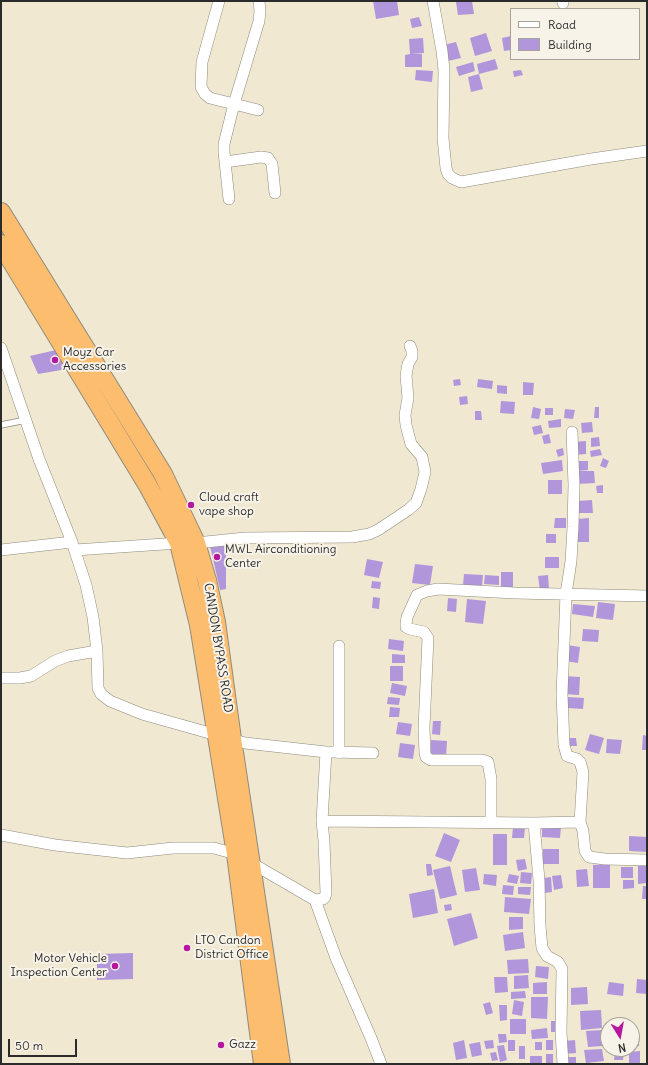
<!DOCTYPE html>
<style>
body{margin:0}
#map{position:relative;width:648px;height:1065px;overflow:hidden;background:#f0e8d0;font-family:Delius,sans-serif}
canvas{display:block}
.frame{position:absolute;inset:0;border:2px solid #2b2b2b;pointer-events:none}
.legend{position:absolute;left:510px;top:8px;width:130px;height:52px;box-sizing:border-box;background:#f7f3e8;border:1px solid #a5a39c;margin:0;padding:5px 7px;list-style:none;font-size:12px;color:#2b2b2b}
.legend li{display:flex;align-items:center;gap:8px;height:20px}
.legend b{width:20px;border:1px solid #a5a39c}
.north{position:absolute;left:600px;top:1017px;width:40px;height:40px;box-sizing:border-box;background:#f7f3e8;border:1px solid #a5a39c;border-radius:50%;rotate:169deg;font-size:11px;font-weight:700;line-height:16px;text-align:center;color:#2b2b2b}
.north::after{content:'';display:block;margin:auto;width:14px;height:18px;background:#b5179e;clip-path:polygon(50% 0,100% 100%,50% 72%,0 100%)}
.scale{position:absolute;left:8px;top:1039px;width:69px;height:18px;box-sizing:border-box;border:2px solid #2b2b2b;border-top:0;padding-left:5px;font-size:12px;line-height:14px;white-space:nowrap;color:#2b2b2b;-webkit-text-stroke:3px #f7f3e8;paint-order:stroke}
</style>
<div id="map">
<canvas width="648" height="1065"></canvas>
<div class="frame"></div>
<ul class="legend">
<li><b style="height:5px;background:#fff"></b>Road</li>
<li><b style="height:11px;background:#b196dc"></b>Building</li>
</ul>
<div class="north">N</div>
<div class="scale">50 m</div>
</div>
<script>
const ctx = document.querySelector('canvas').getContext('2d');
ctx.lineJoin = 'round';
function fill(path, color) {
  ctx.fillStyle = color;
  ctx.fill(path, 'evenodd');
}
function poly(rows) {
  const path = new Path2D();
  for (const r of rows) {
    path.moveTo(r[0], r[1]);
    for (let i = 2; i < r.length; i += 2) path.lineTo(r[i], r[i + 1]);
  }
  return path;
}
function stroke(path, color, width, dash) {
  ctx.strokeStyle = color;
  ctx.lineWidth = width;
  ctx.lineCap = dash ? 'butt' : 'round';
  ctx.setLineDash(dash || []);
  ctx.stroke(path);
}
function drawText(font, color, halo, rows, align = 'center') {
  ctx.font = font + ' Delius,sans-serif';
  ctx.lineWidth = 4;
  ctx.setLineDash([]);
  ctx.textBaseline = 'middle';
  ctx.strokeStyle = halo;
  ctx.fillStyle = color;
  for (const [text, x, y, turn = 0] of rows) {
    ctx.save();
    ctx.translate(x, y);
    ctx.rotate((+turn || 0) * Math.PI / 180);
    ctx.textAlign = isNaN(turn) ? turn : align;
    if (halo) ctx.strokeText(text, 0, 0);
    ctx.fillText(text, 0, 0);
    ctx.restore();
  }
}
const building = poly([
 [373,1,397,1,399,15,376,19],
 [472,1,474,14,458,15,456,2],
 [419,17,422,26,412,28,410,19],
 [486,33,492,51,475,56,470,38],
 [511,36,511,50,504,51,502,38],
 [423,38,424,53,412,54,422,54,422,67,405,67,405,55,410,54,409,39],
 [456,42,461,58,448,61,444,45],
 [495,59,498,69,479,74,477,64],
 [473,62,475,71,459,76,456,67],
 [416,70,433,71,432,82,415,80],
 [521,70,523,75,514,77,513,71],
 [479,74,483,89,471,92,468,77],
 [56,350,67,369,38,374,30,356],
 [460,379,461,385,454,386,453,380],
 [478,379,493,381,492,389,477,387],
 [523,382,534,383,533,395,523,395],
 [497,385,507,386,507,394,497,393],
 [467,396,468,404,460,405,459,397],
 [501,401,515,402,514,414,500,413],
 [533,407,541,409,539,419,531,418],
 [595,407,599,407,599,418,594,418],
 [545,408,553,408,553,415,545,415],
 [565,409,575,410,573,419,564,418],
 [475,411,481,411,482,420,475,420],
 [561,419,561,427,549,428,548,421],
 [592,422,593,432,582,433,581,423],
 [541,425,543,433,534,435,532,427],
 [549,434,551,443,544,444,542,436],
 [599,437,600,446,591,447,591,438],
 [586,441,586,454,574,455,573,442],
 [563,448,564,455,558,457,556,450],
 [600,449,602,455,591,457,590,451],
 [603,458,609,461,606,468,600,466],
 [562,460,563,471,543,474,541,463],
 [576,461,588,461,588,470,577,471],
 [577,471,594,471,595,483,577,484],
 [548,480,562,480,562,494,548,494],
 [603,485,603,493,597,493,596,486],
 [592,500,593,513,579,513,578,501],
 [555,518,566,518,566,528,554,528],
 [589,518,589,542,577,542,577,519],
 [546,534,556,534,556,543,546,543],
 [226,545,226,589,220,590,210,546],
 [545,557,559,557,559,568,545,568],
 [367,559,383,562,379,578,364,575],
 [415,564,433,566,430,585,412,583],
 [501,572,513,572,513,589,501,589],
 [464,574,483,575,482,586,463,585],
 [485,575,499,576,499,585,484,584],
 [548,575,549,590,540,591,538,576],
 [372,581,381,582,380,589,371,588],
 [373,597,380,598,379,609,372,608],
 [448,598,457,599,456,612,447,611],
 [467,599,486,601,483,624,465,622],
 [598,602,615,604,613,620,596,618],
 [573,604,595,606,593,617,572,614],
 [583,629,599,630,598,642,582,641],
 [389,639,404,641,403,651,388,649],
 [567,645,580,647,578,663,565,661],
 [392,654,405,655,405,663,392,663],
 [390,666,403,666,403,681,390,681],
 [564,676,580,677,579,695,563,694],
 [392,683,407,686,405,696,390,693],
 [388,697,400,698,399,705,387,704],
 [568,697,584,698,583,709,567,708],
 [390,707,400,708,399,717,389,717],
 [433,721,441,721,440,735,432,734],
 [398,722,412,724,410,736,396,734],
 [590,734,604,738,599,754,585,750],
 [643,735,647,736,647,750,642,750],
 [569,738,576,738,577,746,569,746],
 [607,739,622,740,620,754,606,753],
 [431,740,447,741,446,757,430,756],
 [400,743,415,745,413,759,398,757],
 [542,826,561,827,560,838,542,837],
 [513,827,525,828,524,838,512,838],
 [444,833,460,840,451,862,435,856],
 [493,834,507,834,507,865,493,865],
 [629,836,647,837,647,852,629,851],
 [543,849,559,849,559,864,543,864],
 [525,859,527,869,518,871,516,860],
 [426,864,431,864,433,875,427,876],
 [610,864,610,888,593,888,593,865],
 [647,864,647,883,638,884,638,865],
 [450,866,457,895,440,899,433,870],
 [621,867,633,867,633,878,621,878],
 [476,868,480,890,465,892,462,870],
 [587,869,589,886,577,887,576,870],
 [521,872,532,873,531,884,520,883],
 [484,874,497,875,496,886,483,884],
 [509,874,519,876,517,884,507,882],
 [561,875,563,888,554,890,552,876],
 [551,877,552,892,544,893,543,878],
 [623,880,634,880,634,888,623,889],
 [503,885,514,886,513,895,502,894],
 [643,886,647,886,647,899,642,899],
 [518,887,531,887,530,895,518,894],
 [434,889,438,913,413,918,409,894],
 [505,897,531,899,529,914,504,912],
 [451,904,452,910,445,911,444,905],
 [471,913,478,938,454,946,447,919],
 [509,917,523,917,523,929,509,930],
 [523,932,525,948,505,951,503,935],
 [133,953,133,979,97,980,97,954],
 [528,959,529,973,508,974,507,960],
 [536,966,549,967,548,979,535,977],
 [528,975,529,988,514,989,514,976],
 [494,977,507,977,508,992,495,993],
 [637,979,647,980,647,994,636,993],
 [547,982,547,994,533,994,533,983],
 [609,982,624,984,623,996,607,994],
 [587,987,588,1004,571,1005,571,988],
 [525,991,526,998,511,999,511,992],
 [531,997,548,997,547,1019,531,1018],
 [514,1000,524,1002,522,1016,512,1014],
 [490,1002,493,1013,486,1015,483,1004],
 [499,1005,507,1005,507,1020,500,1021],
 [601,1010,602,1028,581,1030,580,1011],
 [510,1019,526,1019,526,1034,510,1034],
 [551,1021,558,1021,558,1032,551,1032],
 [547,1028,548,1038,532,1039,531,1030],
 [602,1030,603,1046,588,1047,586,1031],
 [498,1034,506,1034,507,1042,499,1043],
 [632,1036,639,1036,639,1046,632,1046],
 [464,1040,467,1058,456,1060,453,1043],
 [493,1040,494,1048,486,1049,484,1041],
 [508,1040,515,1040,515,1051,508,1051],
 [546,1040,553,1040,553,1050,546,1050],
 [575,1040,576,1053,564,1054,564,1041],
 [480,1042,482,1055,472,1057,469,1044],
 [535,1042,542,1042,542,1050,535,1050],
 [504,1045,507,1060,500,1062,497,1046],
 [519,1046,525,1046,525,1059,519,1059],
 [602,1049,604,1061,586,1063,584,1050],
 [615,1051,624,1052,623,1060,614,1060],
 [640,1051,640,1063,629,1064,629,1052],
 [496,1052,498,1060,492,1061,490,1053],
 [546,1054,553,1054,553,1063,546,1064],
 [530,1056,542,1056,542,1064,530,1064],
 [564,1057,576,1057,576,1063,564,1064]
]);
const service = poly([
 [1,425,26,420]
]);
const minor = poly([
 [219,1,202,62,201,87,205,94,210,98,234,104,259,21,260,11,259,1],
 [433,1,442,51,444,70,443,138,446,168,448,174,452,178,461,182,591,159,647,151],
 [563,1,563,3],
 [225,162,261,157,268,158,272,164,275,193],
 [229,199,224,152,224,144,234,104,258,110],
 [1,348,39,459,72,542,86,585,93,617,97,651,98,688,101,694,110,701,142,714,245,743,326,752,322,821,324,841,326,893,325,897,323,899,315,900,236,854,214,848,173,848,127,853,55,845,1,835],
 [196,543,245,538,352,537,369,534,378,530,408,510,416,503,421,489,425,472,422,457,411,444,406,425,405,415,408,398,406,376,408,364,412,357,412,351,410,346],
 [1,550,72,542],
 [75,550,179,543],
 [1,678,20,678,31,676,55,661,68,656,97,651],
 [332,752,373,753],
 [339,753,339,646],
 [322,821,534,823,580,822,583,772,580,762,577,759,567,756,566,752,564,745,562,694,566,594,571,561,573,527,574,485,572,432],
 [491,822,491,779,488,762,482,760,431,760,426,757,425,753,424,728,428,638,424,632,410,629,406,627,406,624,407,617,417,595,427,591,438,589,515,593,647,596],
 [580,822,583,831,585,851,589,857,605,859,647,860],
 [534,823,539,880,540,926,542,948,547,956,558,962,562,969,561,1032,563,1064],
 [315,900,336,958,371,1038,381,1064]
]);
const trunk = poly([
 [1,212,163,474,196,543,207,580,216,622,232,739,281,1064],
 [1,244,147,484,179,543,199,625,236,854,263,1064]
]);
const markers = [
 [55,360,4,"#b5179e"],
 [191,505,4,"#b5179e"],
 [217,557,4,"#b5179e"],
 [187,948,4,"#b5179e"],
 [115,966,4,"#b5179e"],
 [221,1045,4,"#b5179e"]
];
const poiNames = [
 ["Moyz Car",63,353],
 ["Accessories",63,367],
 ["Cloud craft",199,498],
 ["vape shop",199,512],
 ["MWL Airconditioning",225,550],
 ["Center",225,564],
 ["LTO Candon",195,941],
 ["District Office",195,955],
 ["Motor Vehicle",107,959,"right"],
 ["Inspection Center",107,973,"right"],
 ["Gazz",229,1045]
];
const streetNames = [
 ["CANDON BYPASS ROAD",218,648,81]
];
fill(building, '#b196dc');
stroke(service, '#8e8a7e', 7);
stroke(minor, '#8e8a7e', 12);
stroke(trunk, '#8e8a7e', 20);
stroke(service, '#fff', 5.5);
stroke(minor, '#fff', 11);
stroke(trunk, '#fcbd6e', 18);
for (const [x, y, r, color] of markers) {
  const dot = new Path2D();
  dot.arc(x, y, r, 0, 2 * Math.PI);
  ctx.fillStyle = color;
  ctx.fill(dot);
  stroke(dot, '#f7f3e8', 1.5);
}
drawText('12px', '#2b2b2b', '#f7f3e8', poiNames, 'left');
drawText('12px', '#2b2b2b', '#f7f3e8', streetNames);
</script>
